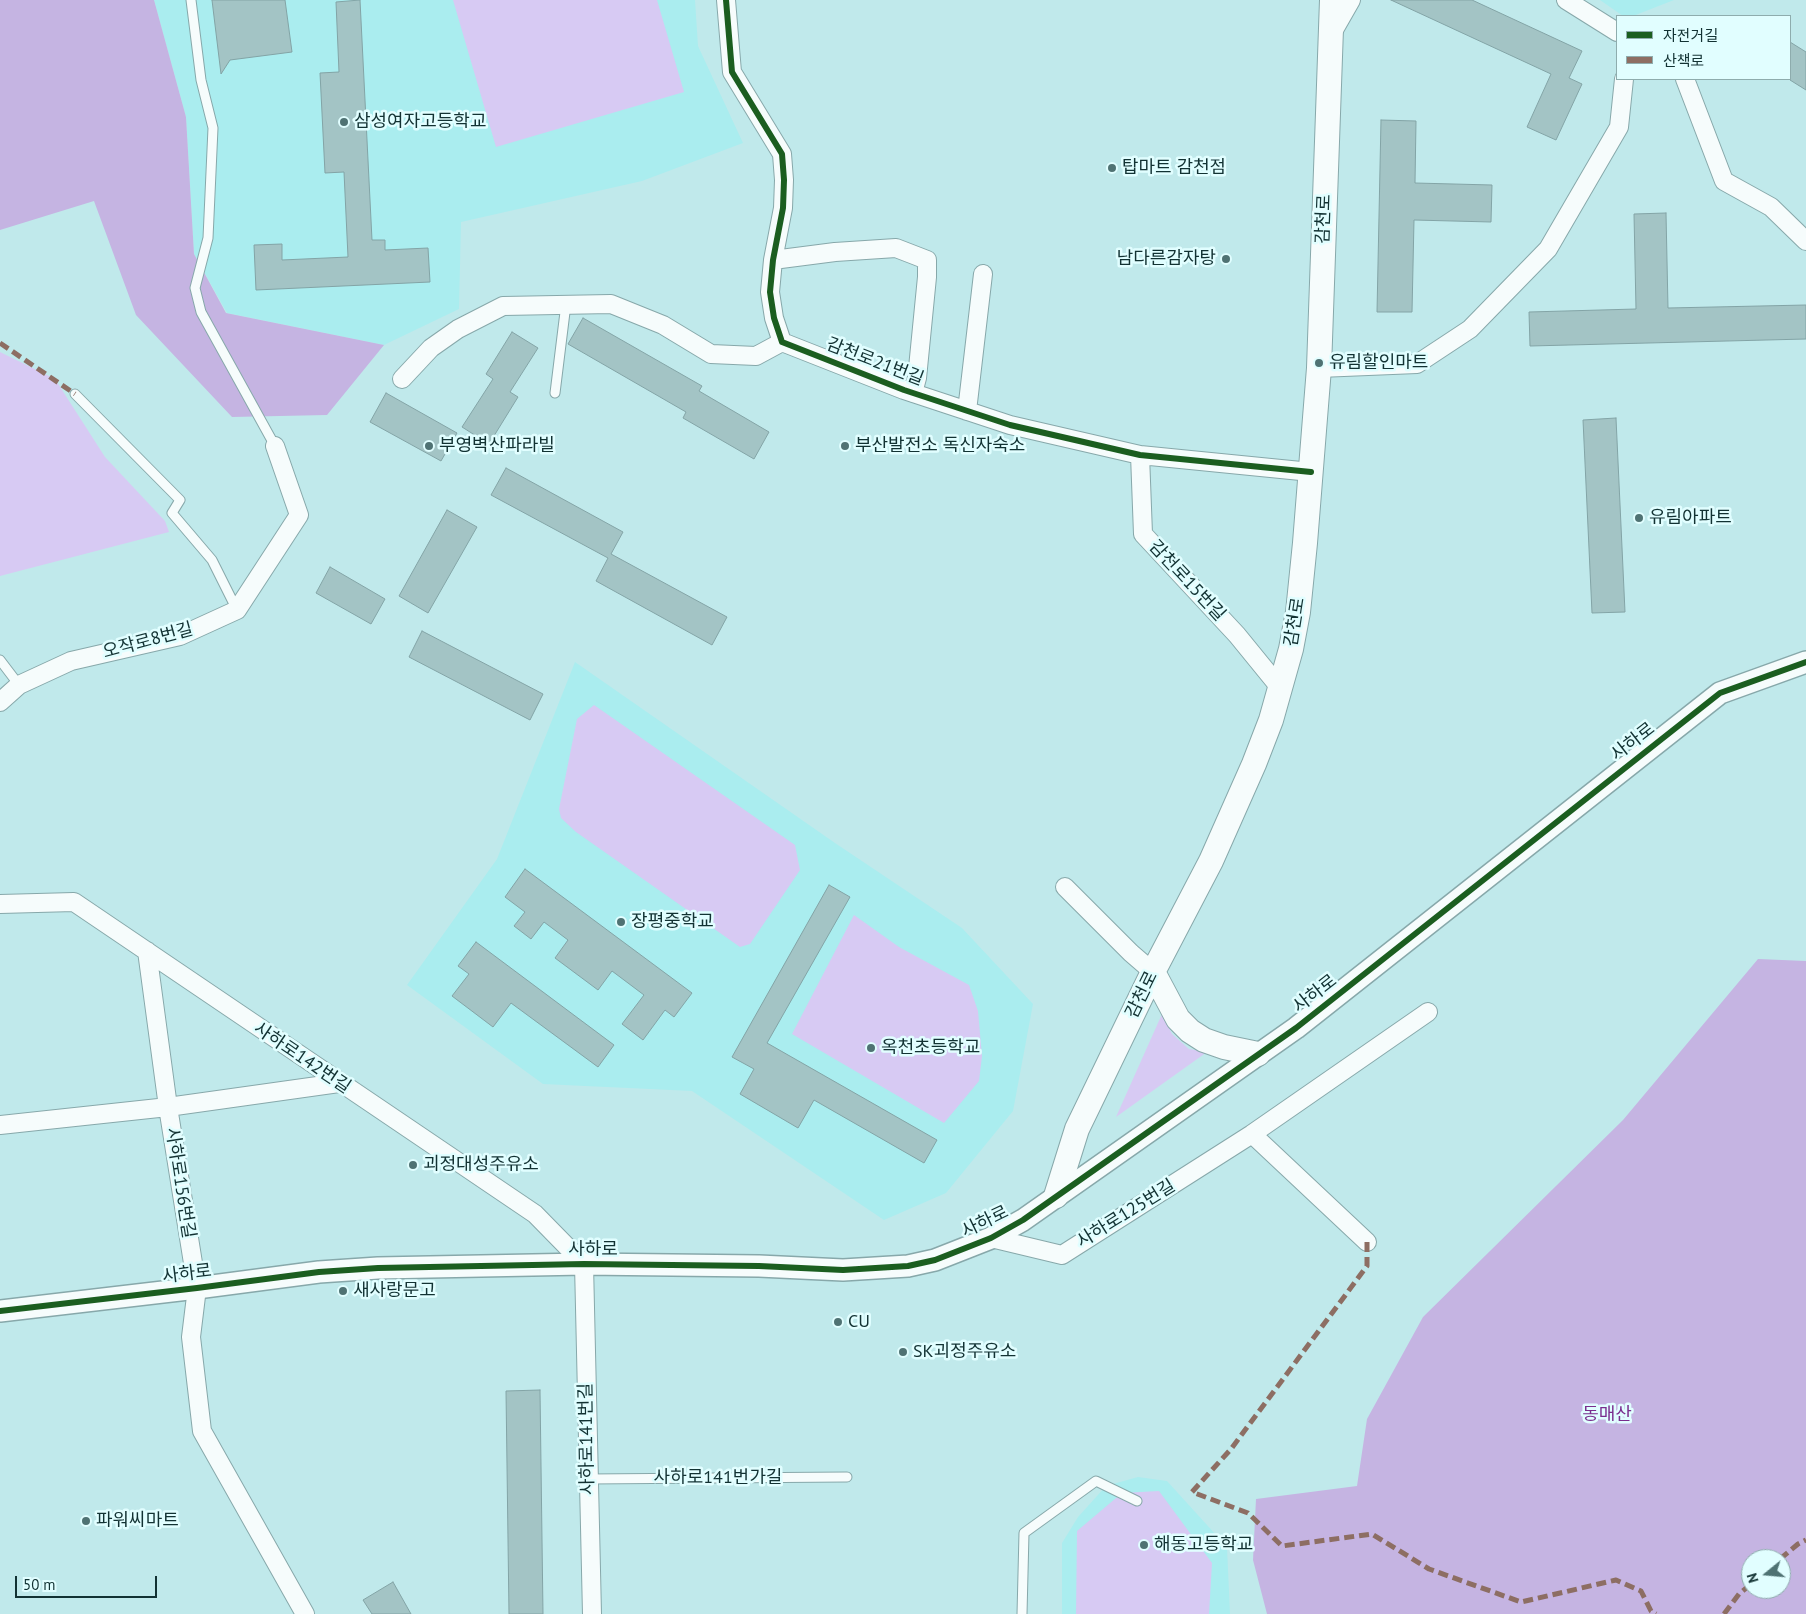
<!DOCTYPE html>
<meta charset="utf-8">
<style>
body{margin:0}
#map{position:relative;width:1806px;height:1614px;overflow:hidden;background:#c0e9eb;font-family:"PT Sans","Noto Sans KR",sans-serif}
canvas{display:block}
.legend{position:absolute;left:1616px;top:15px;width:175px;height:65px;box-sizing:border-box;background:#e1feff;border:1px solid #8eacad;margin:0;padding:6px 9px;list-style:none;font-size:15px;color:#123233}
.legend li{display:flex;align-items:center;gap:10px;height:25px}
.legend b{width:25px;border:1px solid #8eacad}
.north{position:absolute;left:1741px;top:1549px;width:50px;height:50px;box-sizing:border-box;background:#e1feff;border:1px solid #8eacad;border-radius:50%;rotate:253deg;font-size:14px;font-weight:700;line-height:20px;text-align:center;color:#123233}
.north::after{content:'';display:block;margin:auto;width:18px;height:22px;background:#4f7273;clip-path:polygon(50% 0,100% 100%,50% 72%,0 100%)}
.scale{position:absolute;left:15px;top:1576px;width:142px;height:22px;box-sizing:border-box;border:2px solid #123233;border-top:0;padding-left:6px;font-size:15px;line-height:18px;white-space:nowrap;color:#123233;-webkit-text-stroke:4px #e1feff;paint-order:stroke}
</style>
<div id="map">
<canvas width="1806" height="1614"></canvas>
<ul class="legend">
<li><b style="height:6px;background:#1b5e20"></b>자전거길</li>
<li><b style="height:6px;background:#8d6e63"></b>산책로</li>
</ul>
<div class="north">N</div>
<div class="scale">50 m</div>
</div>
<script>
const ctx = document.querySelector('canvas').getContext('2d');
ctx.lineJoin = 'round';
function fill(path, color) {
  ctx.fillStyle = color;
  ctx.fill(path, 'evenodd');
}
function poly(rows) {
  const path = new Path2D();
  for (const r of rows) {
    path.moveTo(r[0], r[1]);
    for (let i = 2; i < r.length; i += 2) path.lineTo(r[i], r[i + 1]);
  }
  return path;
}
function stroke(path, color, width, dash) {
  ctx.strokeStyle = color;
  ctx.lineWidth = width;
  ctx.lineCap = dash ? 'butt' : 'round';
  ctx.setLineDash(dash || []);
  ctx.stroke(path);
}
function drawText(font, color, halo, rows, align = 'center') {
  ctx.font = font + ' "PT Sans","Noto Sans KR",sans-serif';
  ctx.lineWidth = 5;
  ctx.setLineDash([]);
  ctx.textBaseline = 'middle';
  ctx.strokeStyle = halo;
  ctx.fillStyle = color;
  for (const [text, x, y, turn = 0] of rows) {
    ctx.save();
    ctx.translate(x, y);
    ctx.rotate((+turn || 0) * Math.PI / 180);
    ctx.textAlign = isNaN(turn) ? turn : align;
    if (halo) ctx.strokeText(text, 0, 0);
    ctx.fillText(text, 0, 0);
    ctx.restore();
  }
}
const built = poly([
 [154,0,695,0,698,46,743,143,642,181,461,222,459,309,384,345,227,313,194,254,186,117],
 [1600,0,1674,0,1633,16,1623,16],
 [575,662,835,843,962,928,1033,1004,1013,1111,946,1193,884,1220,692,1091,543,1084,407,985,497,859],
 [1138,1477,1167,1481,1227,1547,1230,1614,1062,1614,1062,1543,1078,1517,1106,1486]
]);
const green = poly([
 [453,0,657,0,684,92,496,147],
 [0,352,55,379,105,457,165,521,169,532,0,576],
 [594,705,795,845,800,870,750,944,740,947,576,832,561,818,559,809,577,719],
 [854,915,899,947,969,985,978,1011,982,1056,979,1081,944,1123,792,1034],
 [1162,1014,1172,1034,1189,1049,1207,1052,1116,1117],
 [1159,1491,1212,1563,1209,1614,1076,1614,1077,1531,1122,1493]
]);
const forest = poly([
 [0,0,154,0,186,117,194,254,226,313,384,345,327,415,232,417,136,315,94,201,0,230],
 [1758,959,1806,961,1806,1614,1267,1614,1253,1560,1256,1499,1357,1486,1367,1419,1423,1317,1623,1120],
 [1751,1559,1781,1559,1781,1589,1751,1589]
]);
const building = poly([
 [212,0,285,0,292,52,230,60,221,74,212,0],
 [360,0,372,240,385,240,385,250,428,248,430,282,256,290,254,245,282,244,282,260,348,257,344,172,325,173,320,73,339,72,336,2,360,0],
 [1391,0,1472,0,1582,51,1569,78,1582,84,1556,140,1527,127,1551,74,1391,0],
 [1790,42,1806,52,1806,90,1790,80,1790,42],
 [1381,120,1416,121,1415,183,1492,185,1491,222,1414,220,1412,312,1377,312,1381,120],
 [1666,213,1668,308,1806,305,1806,339,1530,346,1529,312,1636,309,1634,214,1666,213],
 [583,318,702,386,699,391,769,432,754,459,683,418,686,412,568,344,583,318],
 [512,332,538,348,510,392,518,397,489,444,462,427,493,379,486,374,512,332],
 [386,393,457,433,441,461,370,422,386,393],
 [1616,418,1625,612,1592,613,1583,420,1616,418],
 [506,468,623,532,611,554,727,617,712,645,596,581,608,558,491,495,506,468],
 [447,510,477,527,428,613,399,596,447,510],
 [330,567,385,599,371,624,316,593,330,567],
 [422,631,543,694,530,720,409,657,422,631],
 [525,869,692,993,674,1017,665,1010,643,1040,622,1024,644,995,612,971,598,990,555,958,568,940,544,922,531,939,514,926,525,912,505,897,525,869],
 [829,885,850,897,767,1043,937,1140,924,1163,814,1100,798,1128,740,1094,754,1069,732,1057,829,885],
 [476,942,614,1045,598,1067,511,1003,493,1027,452,996,469,974,458,966,476,942],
 [540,1390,543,1614,509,1614,506,1391,540,1390],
 [393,1582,411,1614,372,1614,363,1600,393,1582]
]);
const service = poly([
 [191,0,201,80,213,128,208,238,195,288,201,312,275,446],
 [555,393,566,304],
 [75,394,180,500,172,513,212,560,237,610],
 [0,660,19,685],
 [588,1479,847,1477],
 [1022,1614,1024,1533,1096,1481,1137,1501]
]);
const minor = poly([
 [726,0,732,72,782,154,784,180,783,208,773,260,770,292,774,318,782,342,904,390,1010,425,1140,455,1311,472],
 [1566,0,1617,32],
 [1331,35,1351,0],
 [1685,79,1724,181,1771,207,1806,241],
 [773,260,835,252,896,248,927,260,927,277,917,378,913,393],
 [1319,368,1417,364,1470,329,1548,249,1619,127,1624,79],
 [402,379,431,348,458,329,503,306,611,304,663,325,711,354,756,356,782,342],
 [967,411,983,274],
 [1140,455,1143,534,1237,635,1281,689],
 [0,702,19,685,71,661,180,636,237,610,299,515,275,446],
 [1065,887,1131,953,1153,972],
 [0,904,74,902,535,1214,584,1264,592,1614],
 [147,951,168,1107,197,1288,191,1337,202,1431,305,1614],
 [0,1125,168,1107,339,1083],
 [1252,1134,1428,1012],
 [991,1238,1062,1255,1252,1134,1367,1242]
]);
const tertiary = poly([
 [0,1311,197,1288,319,1272,378,1268,584,1264,759,1266,843,1270,908,1266,935,1260,991,1238,1023,1220,1296,1028,1720,693,1806,662]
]);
const secondary = poly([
 [1153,972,1178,1019,1190,1031,1204,1040,1224,1047,1258,1054],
 [1056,1196,1077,1129,1153,972,1211,861,1254,764,1271,720,1291,649,1298,612,1305,543,1319,368,1332,0]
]);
const quiet = poly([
 [0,343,75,394],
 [1367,1242,1367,1266,1231,1449,1192,1492,1248,1513,1282,1546,1372,1534,1429,1569,1521,1602,1616,1580,1641,1591,1651,1611,1656,1614],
 [1780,1559,1798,1544,1806,1540],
 [1724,1614,1739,1594,1751,1584]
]);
const cycleway = poly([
 [726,0,732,72,782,154,784,180,783,208,773,260,770,292,774,318,782,342,904,390,1010,425,1140,455,1311,472],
 [0,1311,197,1288,319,1272,378,1268,584,1264,759,1266,843,1270,908,1266,935,1260,991,1238,1023,1220,1296,1028,1720,693,1806,662]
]);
const markers = [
 [344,122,5,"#4f7273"],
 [1112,168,5,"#4f7273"],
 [1226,259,5,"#4f7273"],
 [1319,363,5,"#4f7273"],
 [429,446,5,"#4f7273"],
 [845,446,5,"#4f7273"],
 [1639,518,5,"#4f7273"],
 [621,922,5,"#4f7273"],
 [871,1048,5,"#4f7273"],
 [413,1165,5,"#4f7273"],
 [343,1291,5,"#4f7273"],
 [838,1322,5,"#4f7273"],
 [903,1352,5,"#4f7273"],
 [86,1521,5,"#4f7273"],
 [1144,1545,5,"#4f7273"]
];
const poiNames = [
 ["삼성여자고등학교",354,122],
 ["탑마트 감천점",1122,168],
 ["남다른감자탕",1216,259,"right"],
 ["유림할인마트",1329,363],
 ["부영벽산파라빌",439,446],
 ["부산발전소 독신자숙소",855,446],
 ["유림아파트",1649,518],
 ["장평중학교",631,922],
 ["옥천초등학교",881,1048],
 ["괴정대성주유소",423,1165],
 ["새사랑문고",353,1291],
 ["CU",848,1322],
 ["SK괴정주유소",913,1352],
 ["파워씨마트",96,1521],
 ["해동고등학교",1154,1545]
];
const streetNames = [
 ["감천로",1324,219,-88],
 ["감천로21번길",875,362,21],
 ["감천로15번길",1187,581,47],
 ["감천로",1295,622,-81],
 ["오작로8번길",148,641,-15],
 ["사하로",1633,742,-38],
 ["사하로",1315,994,-38],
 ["감천로",1142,995,-64],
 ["사하로142번길",302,1058,34],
 ["사하로156번길",180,1183,81],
 ["사하로125번길",1126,1214,-32],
 ["사하로",985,1222,-26],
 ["사하로",593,1250],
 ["사하로",187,1274,-7],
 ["사하로141번길",587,1439,-91],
 ["사하로141번가길",718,1478]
];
const parkNames = [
 ["동매산",1607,1415]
];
fill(built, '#aaedef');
fill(green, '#d7caf3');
fill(forest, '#c5b4e2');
fill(building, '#a3c4c5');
stroke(building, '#83a4a6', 1);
stroke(service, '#87a8aa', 11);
stroke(minor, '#87a8aa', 20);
stroke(tertiary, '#87a8aa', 24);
stroke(secondary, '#87a8aa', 26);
stroke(service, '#f6fcfc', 9);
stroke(minor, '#f6fcfc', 18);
stroke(tertiary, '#f6fcfc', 21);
stroke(secondary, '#f6fcfc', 24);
stroke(quiet, '#8d6e63', 5, [10, 5]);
stroke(cycleway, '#1b5e20', 6);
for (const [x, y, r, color] of markers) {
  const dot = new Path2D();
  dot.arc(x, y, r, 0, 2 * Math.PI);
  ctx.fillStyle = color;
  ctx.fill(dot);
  stroke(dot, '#e1feff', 2);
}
drawText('18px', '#123233', '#e1feff', poiNames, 'left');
drawText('18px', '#123233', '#e1feff', streetNames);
drawText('18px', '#792d8d', '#e1feff', parkNames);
</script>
